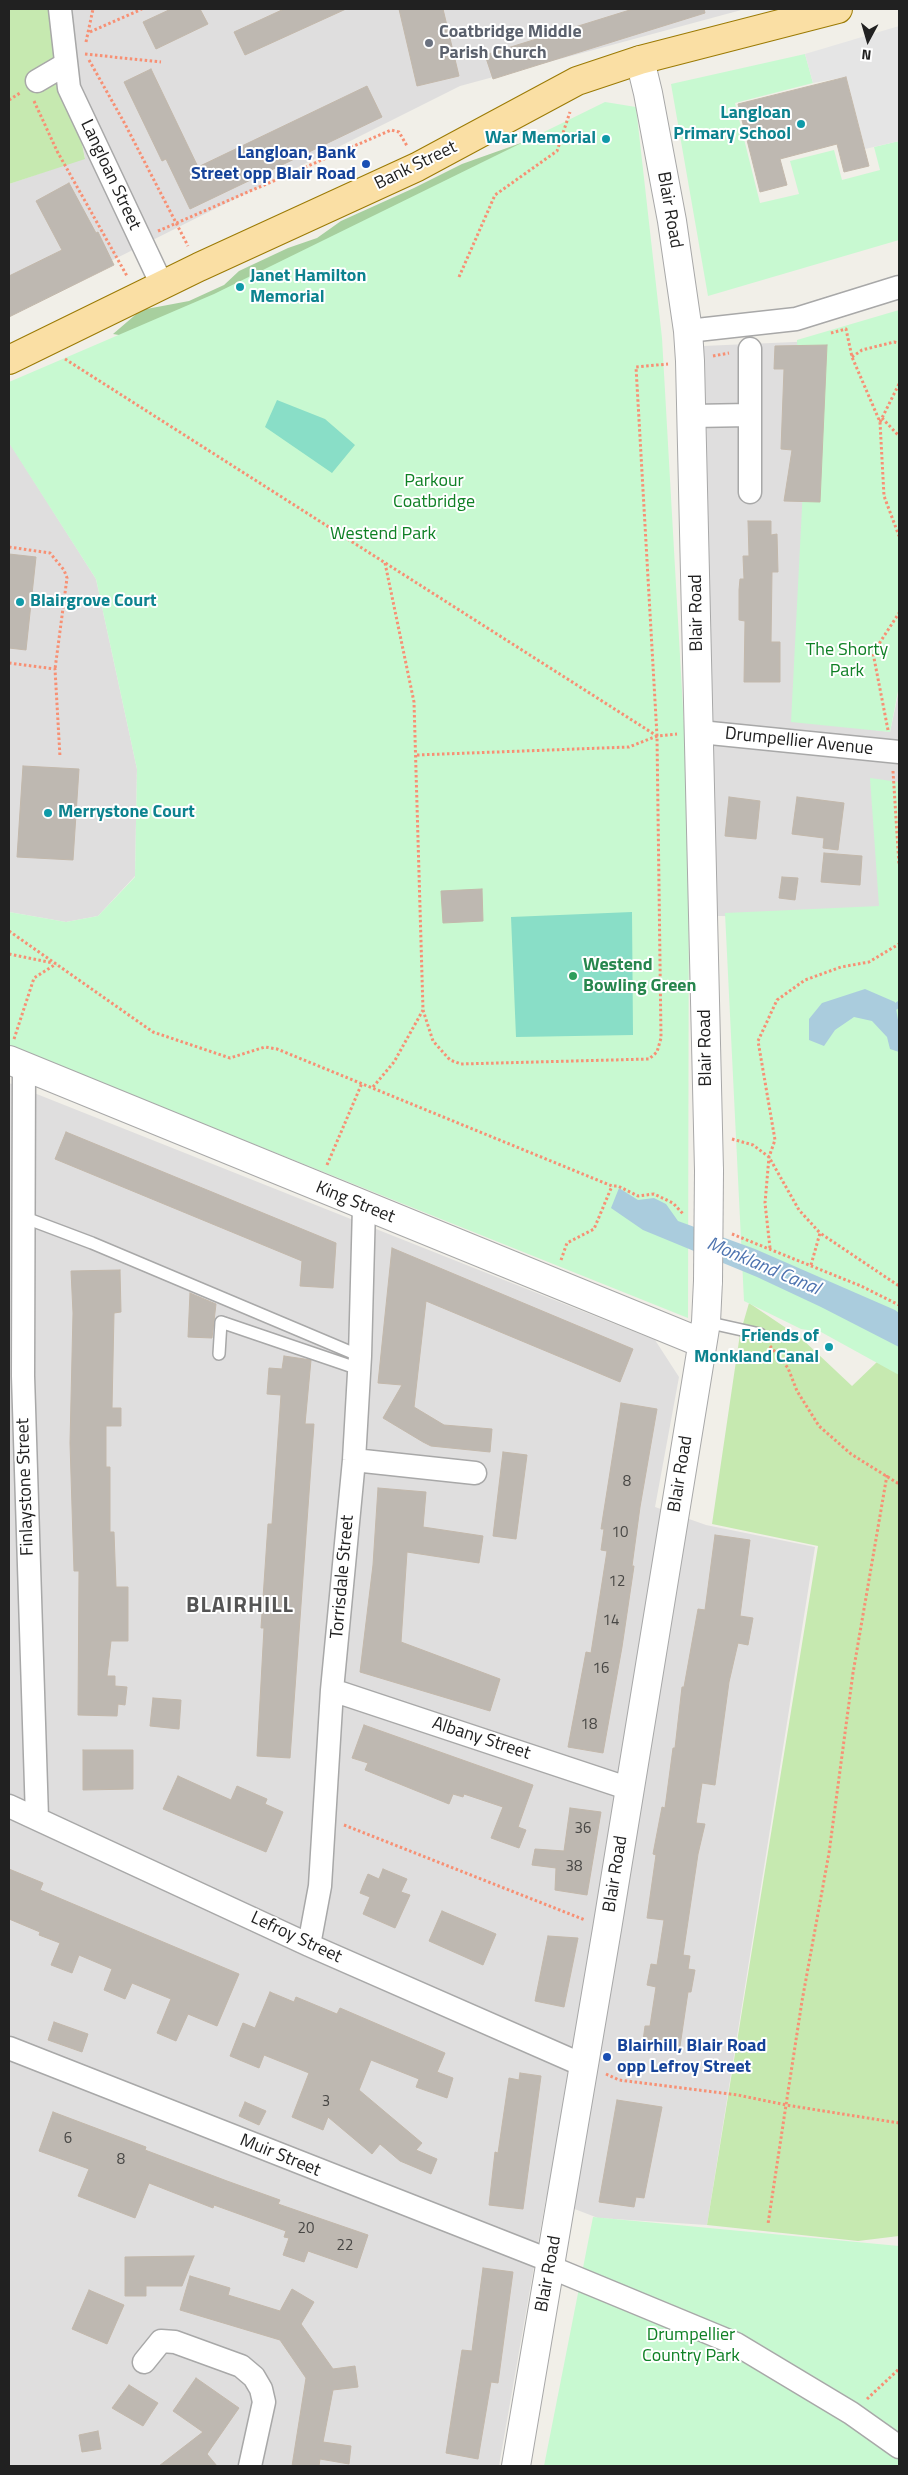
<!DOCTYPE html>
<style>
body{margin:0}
#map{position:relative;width:908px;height:2475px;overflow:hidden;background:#f1efe8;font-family:"Titillium Web",sans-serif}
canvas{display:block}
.frame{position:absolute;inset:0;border:10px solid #212121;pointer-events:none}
.north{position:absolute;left:843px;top:15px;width:50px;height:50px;-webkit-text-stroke:4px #fff;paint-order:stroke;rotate:186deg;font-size:14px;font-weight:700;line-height:20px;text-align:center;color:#212121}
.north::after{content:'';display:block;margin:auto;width:18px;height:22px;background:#212121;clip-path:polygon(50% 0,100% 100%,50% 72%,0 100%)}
</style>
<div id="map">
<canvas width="908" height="2475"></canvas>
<div class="frame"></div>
<div class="north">N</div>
</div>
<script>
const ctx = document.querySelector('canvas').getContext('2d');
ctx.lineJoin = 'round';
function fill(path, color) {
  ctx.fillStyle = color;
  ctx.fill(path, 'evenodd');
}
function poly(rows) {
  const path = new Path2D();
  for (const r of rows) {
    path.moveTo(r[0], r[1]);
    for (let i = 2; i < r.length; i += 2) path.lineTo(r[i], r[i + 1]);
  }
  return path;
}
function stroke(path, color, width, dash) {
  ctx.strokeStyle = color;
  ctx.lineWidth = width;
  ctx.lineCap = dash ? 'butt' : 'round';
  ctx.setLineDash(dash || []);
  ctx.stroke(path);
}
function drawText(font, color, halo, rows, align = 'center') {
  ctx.font = font + ' "Titillium Web",sans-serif';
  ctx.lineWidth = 4;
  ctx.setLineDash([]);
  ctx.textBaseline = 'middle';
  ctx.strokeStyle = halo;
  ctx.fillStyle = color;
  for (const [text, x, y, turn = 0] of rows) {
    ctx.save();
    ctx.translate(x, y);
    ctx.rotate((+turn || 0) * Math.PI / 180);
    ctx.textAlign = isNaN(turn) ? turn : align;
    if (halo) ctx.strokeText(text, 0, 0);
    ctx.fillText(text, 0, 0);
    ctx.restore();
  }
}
const residential = poly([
 [55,9,745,9,460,86,9,312,9,184,85,158],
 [840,340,818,722,890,732,899,690,899,917,717,916,703,346],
 [9,445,11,445,96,579,137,769,135,876,98,916,66,922,9,912],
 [9,1083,655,1340,679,1377,655,1507,706,1525,815,1547,707,2225,598,2218,546,2198,499,2466,9,2466]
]);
const grass = poly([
 [9,9,55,9,85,159,9,184],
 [749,1303,801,1338,852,1386,877,1362,899,1374,899,2236,858,2241,707,2225,818,1546,712,1524,740,1334]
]);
const forest = poly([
 [549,133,131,337,113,334,141,310,189,301,224,285,239,271,288,248,317,238,341,221,414,188,462,164]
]);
const park = poly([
 [805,54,813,83,735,103,760,203,799,194,790,161,834,150,842,180,880,170,874,147,899,141,899,240,708,296,671,84],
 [605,102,636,107,662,338,689,815,688,1318,9,1046,9,912,66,922,98,916,135,877,137,769,96,579,9,443,9,382,214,294],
 [899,310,899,686,890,732,791,722,803,488,797,340],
 [870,778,899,782,899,1375,821,1332,801,1329,744,1301,725,913,879,906],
 [593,2217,899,2246,899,2466,544,2466]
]);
const pitch = poly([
 [277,400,325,419,355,445,332,473,265,427],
 [632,912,633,1035,516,1037,511,917]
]);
const parking = poly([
 [899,26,899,141,865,149,846,77,813,83,805,54]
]);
const water = poly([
 [865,989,895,1002,899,1026,899,1052,890,1049,887,1037,872,1021,854,1017,835,1030,824,1046,809,1040,809,1019,822,1003],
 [619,1188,638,1200,654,1198,666,1204,678,1221,755,1249,895,1310,899,1313,899,1347,821,1307,757,1277,643,1230,611,1208]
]);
const stream = poly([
 [895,1007,899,1004]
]);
const building = poly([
 [171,9,200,9,208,24,156,49,143,22,171,9],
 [284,9,346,9,245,55,234,32,284,9],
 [399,9,443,9,459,76,417,86,399,9],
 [633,9,704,9,705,13,493,79,485,55,633,9],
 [151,69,198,167,367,86,382,117,190,209,166,159,162,161,124,82,151,69],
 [846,77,869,166,844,172,837,144,780,159,787,185,760,192,738,104,846,77],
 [69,183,96,233,98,232,114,265,9,317,9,276,62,250,36,201,69,183],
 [827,345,820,502,784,501,792,450,781,449,784,369,774,369,775,346,827,345],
 [748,521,771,521,771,535,777,534,778,572,772,572,771,642,780,642,780,682,744,682,745,621,739,620,739,590,740,579,744,579,743,556,749,556,748,521],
 [9,554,36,557,26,650,9,648,9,554],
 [23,766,79,769,73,860,17,857,23,766],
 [729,797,760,801,756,839,725,836,729,797],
 [797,797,844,803,838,850,823,848,824,838,792,834,797,797],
 [824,853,862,856,860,885,821,882,824,853],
 [782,877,798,878,795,900,779,898,782,877],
 [482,889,483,921,443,923,441,891,482,889],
 [66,1132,336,1243,333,1288,300,1286,302,1261,55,1159,66,1132],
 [392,1248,633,1349,620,1382,426,1301,414,1407,444,1425,492,1429,490,1452,431,1446,423,1442,383,1418,402,1385,378,1383,392,1248],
 [120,1270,121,1312,114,1313,112,1408,121,1408,121,1426,106,1426,106,1467,110,1467,110,1532,114,1532,116,1587,128,1587,128,1641,111,1641,107,1676,115,1676,115,1686,127,1687,125,1705,118,1704,117,1716,78,1715,79,1571,74,1571,70,1443,73,1313,71,1271,120,1270],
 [190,1293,216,1304,212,1338,188,1337,190,1293],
 [284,1356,311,1360,305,1424,314,1424,290,1758,257,1756,264,1628,261,1628,268,1524,272,1524,281,1395,267,1394,269,1368,282,1369,284,1356],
 [621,1403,657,1409,640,1507,632,1566,634,1566,622,1647,603,1753,568,1747,586,1652,591,1653,602,1583,607,1551,601,1550,604,1529,601,1529,621,1403],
 [503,1452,527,1455,516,1539,493,1536,503,1452],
 [378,1488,426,1492,423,1527,483,1536,479,1563,407,1552,401,1642,500,1679,490,1711,360,1672,373,1565,378,1488],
 [715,1535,750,1540,740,1616,753,1618,748,1645,738,1643,729,1682,715,1785,702,1783,696,1823,705,1824,698,1854,683,1955,690,1956,688,1969,695,1970,691,1992,688,1992,679,2053,642,2048,645,2026,650,2026,656,1987,647,1985,651,1964,657,1965,664,1920,647,1918,656,1855,653,1854,662,1807,665,1808,673,1748,675,1748,682,1687,684,1687,698,1609,705,1610,715,1535],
 [153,1698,181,1700,179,1729,150,1726,153,1698],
 [364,1725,533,1785,518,1827,526,1830,519,1848,491,1838,503,1807,464,1794,463,1797,453,1794,449,1804,365,1770,368,1763,352,1758,364,1725],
 [83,1750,133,1750,133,1789,83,1790,83,1750],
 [178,1776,231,1800,237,1786,267,1799,265,1804,283,1812,266,1852,163,1809,178,1776],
 [570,1808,601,1812,587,1895,555,1890,556,1868,532,1865,535,1849,564,1851,570,1808],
 [9,1869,43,1883,40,1890,239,1974,217,2026,188,2014,176,2041,157,2033,171,1999,132,1983,125,1999,104,1990,112,1969,79,1955,72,1973,51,1965,60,1943,39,1935,40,1932,9,1919,9,1869],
 [383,1869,407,1879,401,1892,410,1895,395,1928,363,1914,370,1897,360,1893,364,1883,368,1874,379,1879,383,1869],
 [442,1911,496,1934,483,1965,429,1941,442,1911],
 [548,1936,578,1938,564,2007,535,2001,548,1936],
 [270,1992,294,2002,296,1997,337,2014,340,2008,445,2053,437,2072,453,2078,447,2098,416,2087,419,2079,371,2060,359,2090,422,2143,416,2150,437,2159,431,2174,400,2161,380,2144,372,2154,328,2117,323,2130,292,2117,309,2073,264,2055,259,2068,230,2056,243,2023,255,2028,270,1992],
 [54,2022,88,2034,82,2052,48,2040,54,2022],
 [520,2073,541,2076,523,2209,489,2205,495,2152,498,2153,509,2078,519,2080,520,2073],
 [617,2100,662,2107,644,2198,636,2197,634,2207,599,2202,617,2100],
 [245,2102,266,2111,259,2125,239,2116,245,2102],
 [53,2112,146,2147,145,2150,227,2181,280,2200,278,2204,368,2235,357,2268,308,2251,304,2262,283,2255,289,2238,284,2237,286,2231,214,2205,213,2208,149,2183,135,2218,78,2196,89,2169,39,2151,53,2112],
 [194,2256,182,2286,146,2286,146,2296,125,2296,125,2257,194,2256],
 [483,2268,513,2272,498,2383,491,2382,478,2459,446,2453,462,2350,472,2351,483,2268],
 [190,2276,230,2288,228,2295,280,2311,292,2289,314,2302,301,2324,333,2369,355,2366,358,2387,333,2390,323,2442,351,2446,349,2464,320,2459,319,2466,292,2466,306,2378,280,2340,180,2310,190,2276],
 [89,2290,124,2305,107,2344,72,2329,89,2290],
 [196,2378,239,2408,207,2454,217,2466,159,2466,203,2432,173,2411,196,2378],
 [129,2385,158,2403,143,2426,112,2408,129,2385],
 [98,2431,101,2449,82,2452,79,2435,98,2431]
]);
const path = poly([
 [90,32,142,9],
 [86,42,93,9],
 [85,54,161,62],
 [89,60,125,124,188,246],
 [9,100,20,93],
 [34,101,57,151,127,276],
 [158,231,391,130,399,132,407,146],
 [459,277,495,195,557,151,570,112],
 [831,333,846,329,852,357,880,422,884,496,899,536],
 [713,356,729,353],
 [852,357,862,350,894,342,899,343],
 [65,359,657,736,677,734],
 [882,418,899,436],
 [880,422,899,384],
 [9,547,50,553,64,570,67,578,55,669],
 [385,563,414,702,423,1010,433,1041,450,1060,461,1064,649,1059,657,1052,661,1038,657,736,636,367,668,364],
 [9,663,55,669,60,757],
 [888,730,873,653,899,613],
 [417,755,629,747,657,736],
 [893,771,899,865],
 [9,931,153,1032,230,1058,265,1047,277,1049,612,1186,618,1186,638,1196,654,1194,673,1203,684,1215],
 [9,954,53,963],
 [14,1039,34,978,56,964],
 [373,1087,394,1062,423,1010],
 [732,1139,753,1145,769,1157,799,1210,820,1233],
 [327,1165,362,1083],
 [732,1234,861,1286,899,1305],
 [770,1248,765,1203,769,1157,775,1140,758,1041,777,1000,805,980,841,967,869,962,899,944],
 [561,1260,567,1243,594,1229,612,1186],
 [811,1265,820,1233,899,1286],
 [770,1346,788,1368,797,1391,819,1426,851,1454,899,1484],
 [887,1475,853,1673,829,1853,802,2001,786,2105,899,2123],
 [344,1825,585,1920],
 [606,2074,619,2080,738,2095,786,2105,768,2224],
 [867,2399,899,2369]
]);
const service = poly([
 [23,1217,92,1243,360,1356],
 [706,1322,760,1334],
 [219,1354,221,1322,359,1369]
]);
const minor = poly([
 [60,9,69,88,162,285],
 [37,81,66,64],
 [688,331,796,319,899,287],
 [750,349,750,415],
 [692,416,750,415,750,492],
 [700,732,899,752],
 [24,1067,23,1376,37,1818],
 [354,1460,475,1473],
 [332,1690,630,1789],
 [9,1806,309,1945,585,2066],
 [309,1945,320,1886,332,1690,354,1460,360,1356,364,1207],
 [9,2048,551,2261],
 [550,2267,736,2344,851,2413,899,2447],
 [144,2362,161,2341,175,2342,241,2366,254,2377,261,2389,264,2402,250,2466]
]);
const tertiary = poly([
 [640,60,648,93,672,221,688,331,690,361,709,1171],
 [9,1060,702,1343],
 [516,2466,607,1929,706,1322,708,1281]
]);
const primary = poly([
 [9,360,199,267,417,167,577,81,640,60,838,9]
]);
const tertiaryBridge = poly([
 [708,1281,709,1171]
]);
const markers = [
 [429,43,5,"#6b7280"],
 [801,124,5,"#0f9aa8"],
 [606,139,5,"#0f9aa8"],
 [366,164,5,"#1a4fb4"],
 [240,287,5,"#0f9aa8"],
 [20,602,5,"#0f9aa8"],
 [48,813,5,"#0f9aa8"],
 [573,976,5,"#2e9e5b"],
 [829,1347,5,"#0f9aa8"],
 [607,2057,5,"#1a4fb4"]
];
const numberNames = [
 ["8",627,1482],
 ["10",620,1533],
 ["12",617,1582],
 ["14",611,1621],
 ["16",601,1669],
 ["18",589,1725],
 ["36",583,1829],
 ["38",574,1867],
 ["3",326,2102],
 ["6",68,2139],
 ["8",121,2160],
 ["20",306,2229],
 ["22",345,2246]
];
const worshipNames = [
 ["Coatbridge Middle",439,33],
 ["Parish Church",439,54]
];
const cultureNames = [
 ["Langloan",791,114],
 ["Primary School",791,135],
 ["War Memorial",596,139],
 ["Janet Hamilton",250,277,"left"],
 ["Memorial",250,298,"left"],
 ["Blairgrove Court",30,602,"left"],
 ["Merrystone Court",58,813,"left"],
 ["Friends of",819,1337],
 ["Monkland Canal",819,1358]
];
const transitNames = [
 ["Langloan, Bank",356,154],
 ["Street opp Blair Road",356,175],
 ["Blairhill, Blair Road",617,2047,"left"],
 ["opp Lefroy Street",617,2068,"left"]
];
const streetNames = [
 ["Bank Street",416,166,-26],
 ["Langloan Street",110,175,65],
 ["Blair Road",669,210,80],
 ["Blair Road",697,613,-91],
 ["Drumpellier Avenue",799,742,6],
 ["Blair Road",706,1048,-91],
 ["King Street",355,1203,22],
 ["Blair Road",681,1474,-81],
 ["Finlaystone Street",26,1487,-92],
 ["Torrisdale Street",343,1577,-85],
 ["Albany Street",481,1739,18],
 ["Blair Road",616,1874,-81],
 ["Lefroy Street",296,1938,25],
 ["Muir Street",280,2156,22],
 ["Blair Road",549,2274,-80]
];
const parkNames = [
 ["Parkour",434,482],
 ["Coatbridge",434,503],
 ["Westend Park",383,535],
 ["The Shorty",847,651],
 ["Park",847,672],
 ["Drumpellier",691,2336],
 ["Country Park",691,2357]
];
const leisureNames = [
 ["Westend",583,966],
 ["Bowling Green",583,987]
];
const waterNames = [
 ["Monkland Canal",763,1267,23]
];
const districtNames = [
 ["BLAIRHILL",240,1607]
];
fill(residential, '#dfdede');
fill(grass, '#c6e9b0');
fill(forest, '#a7cf9e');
fill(park, '#c8f9d1');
fill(pitch, '#89dec7');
fill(parking, '#e5e5e5');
fill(water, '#acd');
stroke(stream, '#acd', 6);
fill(building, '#beb8b1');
stroke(building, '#c3b8ab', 1);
stroke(service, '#a8a8a8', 14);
stroke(minor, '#a8a8a8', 25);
stroke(tertiary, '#a8a8a8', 30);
stroke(primary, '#9b7a04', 30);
stroke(path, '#f79074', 3, [2.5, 2.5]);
stroke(service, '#fff', 11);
stroke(minor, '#fff', 22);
stroke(tertiary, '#fff', 28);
stroke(primary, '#fadfa4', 28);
stroke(tertiaryBridge, '#a8a8a8', 30, []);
stroke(tertiaryBridge, '#fff', 28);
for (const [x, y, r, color] of markers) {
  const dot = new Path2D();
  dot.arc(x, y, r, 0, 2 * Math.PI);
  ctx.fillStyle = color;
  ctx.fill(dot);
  stroke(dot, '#fff', 2);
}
drawText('15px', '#484745', null, numberNames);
drawText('bold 18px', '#5b616d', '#fff', worshipNames, 'left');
drawText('bold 18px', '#0d838f', '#fff', cultureNames, 'right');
drawText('bold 18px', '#164399', '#fff', transitNames, 'right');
drawText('18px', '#212121', '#fff', streetNames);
drawText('18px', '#0f8025', '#fff', parkNames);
drawText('bold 18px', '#27864d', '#fff', leisureNames, 'left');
drawText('italic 19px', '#4e74b0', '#fff', waterNames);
ctx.letterSpacing = '1px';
drawText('bold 22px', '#545454', '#fff', districtNames);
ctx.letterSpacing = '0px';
</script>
